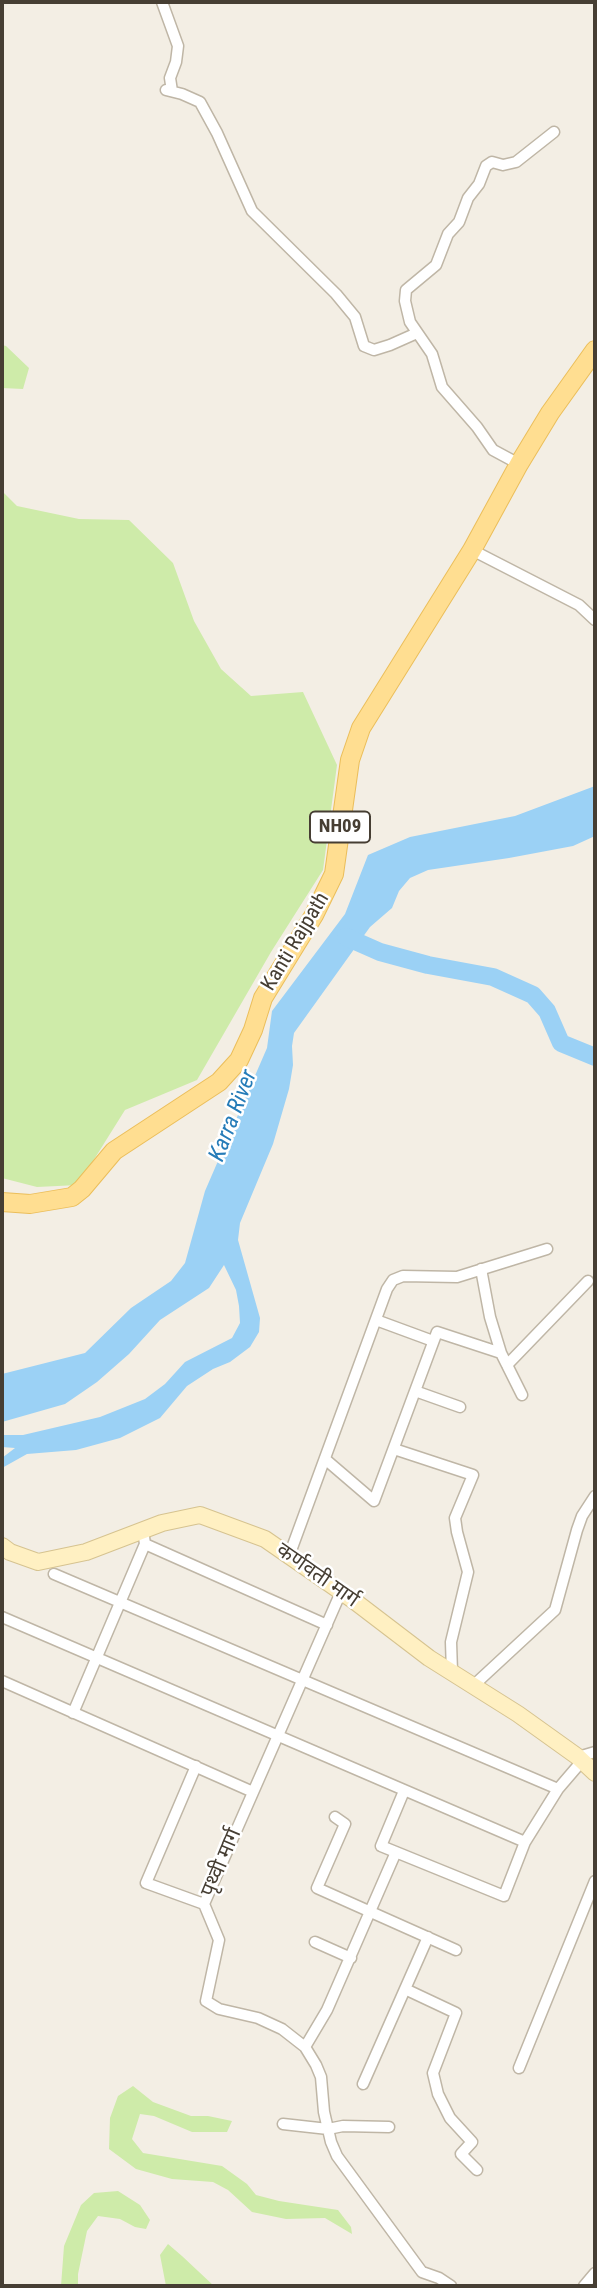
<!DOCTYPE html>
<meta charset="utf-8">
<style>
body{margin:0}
#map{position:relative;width:597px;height:2288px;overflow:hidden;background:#f3eee4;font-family:"Roboto Condensed",sans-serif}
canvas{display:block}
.frame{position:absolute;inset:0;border:4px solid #463e33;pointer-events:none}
</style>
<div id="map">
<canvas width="597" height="2288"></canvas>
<div class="frame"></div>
</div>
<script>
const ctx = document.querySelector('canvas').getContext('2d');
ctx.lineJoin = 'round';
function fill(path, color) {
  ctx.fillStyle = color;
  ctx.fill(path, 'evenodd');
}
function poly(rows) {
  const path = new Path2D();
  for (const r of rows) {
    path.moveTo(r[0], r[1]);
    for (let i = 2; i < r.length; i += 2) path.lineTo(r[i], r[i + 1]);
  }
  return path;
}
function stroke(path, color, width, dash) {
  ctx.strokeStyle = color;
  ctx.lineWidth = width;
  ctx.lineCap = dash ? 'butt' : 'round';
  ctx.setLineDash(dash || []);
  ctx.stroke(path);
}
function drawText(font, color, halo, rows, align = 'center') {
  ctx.font = font + ' "Roboto Condensed","Noto Sans Devanagari",sans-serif';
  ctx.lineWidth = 5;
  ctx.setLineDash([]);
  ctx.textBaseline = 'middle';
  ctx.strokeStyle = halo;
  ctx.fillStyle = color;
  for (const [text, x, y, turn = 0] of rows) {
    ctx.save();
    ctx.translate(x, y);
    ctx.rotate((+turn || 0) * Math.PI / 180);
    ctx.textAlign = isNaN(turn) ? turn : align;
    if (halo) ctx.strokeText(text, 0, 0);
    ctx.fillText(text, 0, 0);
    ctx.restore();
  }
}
const green = poly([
 [2,345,6,346,29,368,23,389,2,388],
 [2,491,17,506,79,519,129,520,173,563,194,621,221,669,251,696,303,692,337,765,323,870,271,952,197,1080,125,1110,78,1185,37,1187,2,1178],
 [133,2086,153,2102,191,2116,208,2116,232,2121,227,2132,192,2132,154,2116,140,2114,132,2139,143,2153,222,2166,247,2184,256,2195,279,2201,338,2210,351,2227,352,2234,325,2218,286,2219,252,2212,228,2190,213,2182,172,2179,136,2169,109,2149,110,2118,118,2096],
 [118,2191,140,2205,150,2220,146,2229,135,2227,120,2219,98,2216,87,2231,78,2274,78,2286,61,2286,64,2246,81,2205,94,2193],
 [168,2244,182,2256,214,2286,166,2286,160,2255]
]);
const water = poly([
 [595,786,595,836,573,846,509,858,428,870,410,878,399,891,392,908,370,927,294,1033,292,1046,293,1065,289,1089,273,1144,240,1223,238,1240,260,1318,259,1332,250,1347,230,1362,213,1369,187,1386,160,1418,120,1438,76,1450,27,1454,2,1468,2,1458,15,1448,2,1447,2,1435,23,1435,100,1417,145,1399,165,1384,185,1362,232,1338,240,1323,239,1306,236,1290,224,1265,209,1288,160,1320,129,1354,97,1382,65,1404,2,1422,2,1374,85,1353,131,1308,171,1281,185,1263,205,1191,267,1048,272,1011,345,914,368,855,410,837,515,816]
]);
const river = poly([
 [346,937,380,952,428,965,493,977,533,995,547,1011,561,1043,595,1057]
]);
const street = poly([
 [162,2,178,46,176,62,170,78,172,91],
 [166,90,182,94,200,102,217,133,252,211,336,294,355,317,364,346,374,350,390,345,417,333],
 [519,464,493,450,477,427,442,387,432,354,410,322,405,301,406,290,436,265,448,234,459,222,468,198,479,184,486,166,492,162,503,165,516,162,554,132],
 [472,550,579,605,595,620],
 [481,1269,490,1317,501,1353,522,1395],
 [376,1320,433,1341],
 [507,1365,588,1281],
 [415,1391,460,1407],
 [394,1449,473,1475,455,1518,457,1532,468,1572,451,1642,452,1672],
 [325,1459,374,1501,437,1332,501,1353],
 [145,1544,327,1625],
 [289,1556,387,1289,393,1280,403,1276,457,1277,547,1249],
 [54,1574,558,1789],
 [341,1592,204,1904,219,1940,206,2001,219,2009,258,2018,282,2029,305,2047,316,2065,321,2077,324,2112,331,2142,337,2156,422,2272,439,2278,451,2286],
 [2,1617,525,1842],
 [2,1681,253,1792],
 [474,1685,555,1610,577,1530,582,1516,595,1496],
 [73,1713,145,1544,144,1537],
 [578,1757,595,1752],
 [196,1766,146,1883,204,1904],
 [404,1791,381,1846,504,1896,525,1842,558,1789,582,1761],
 [335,1817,345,1824,317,1888,456,1950],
 [315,1942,351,1958],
 [405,1989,456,2013,433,2073,438,2094,450,2118,472,2142,461,2154,477,2170],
 [305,2047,327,2010,396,1852],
 [519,2068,595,1881],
 [363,2084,428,1937],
 [283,2124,328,2129,343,2126,389,2127],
 [584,2286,595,2273]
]);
const secondary = poly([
 [2,1546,10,1552,38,1562,86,1552,162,1523,200,1515,265,1539,353,1600,429,1658,518,1714,578,1757,595,1773]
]);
const primary = poly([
 [2,1202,30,1204,72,1197,82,1189,114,1151,219,1082,239,1060,253,1030,263,998,314,915,334,874,350,760,361,728,472,550,519,464,550,413,595,350]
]);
const shields = [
 [340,827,60]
];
const shieldNames = [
 ["NH09",340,827]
];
const streetNames = [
 ["Kanti Rajpath",296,942,-59],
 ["कर्णवती मार्ग",317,1576,35],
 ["पृथ्वी मार्ग",222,1863,-67]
];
const waterNames = [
 ["Karra River",234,1116,-69]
];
fill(green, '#ceeba9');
fill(water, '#9bd1f5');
stroke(river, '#9bd1f5', 18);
stroke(street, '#bfb6a6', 13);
stroke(secondary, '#d6c390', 18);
stroke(primary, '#ebbe5a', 20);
stroke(street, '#fff', 10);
stroke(secondary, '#fff0c2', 16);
stroke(primary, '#ffde91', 18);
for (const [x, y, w] of shields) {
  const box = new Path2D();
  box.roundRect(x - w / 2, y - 15.5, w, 31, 5);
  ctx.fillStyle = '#fff';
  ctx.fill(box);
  stroke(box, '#463e33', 2);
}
drawText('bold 19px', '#463e33', null, shieldNames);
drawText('21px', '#463e33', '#fff', streetNames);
drawText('italic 23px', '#267cb8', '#fff', waterNames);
</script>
